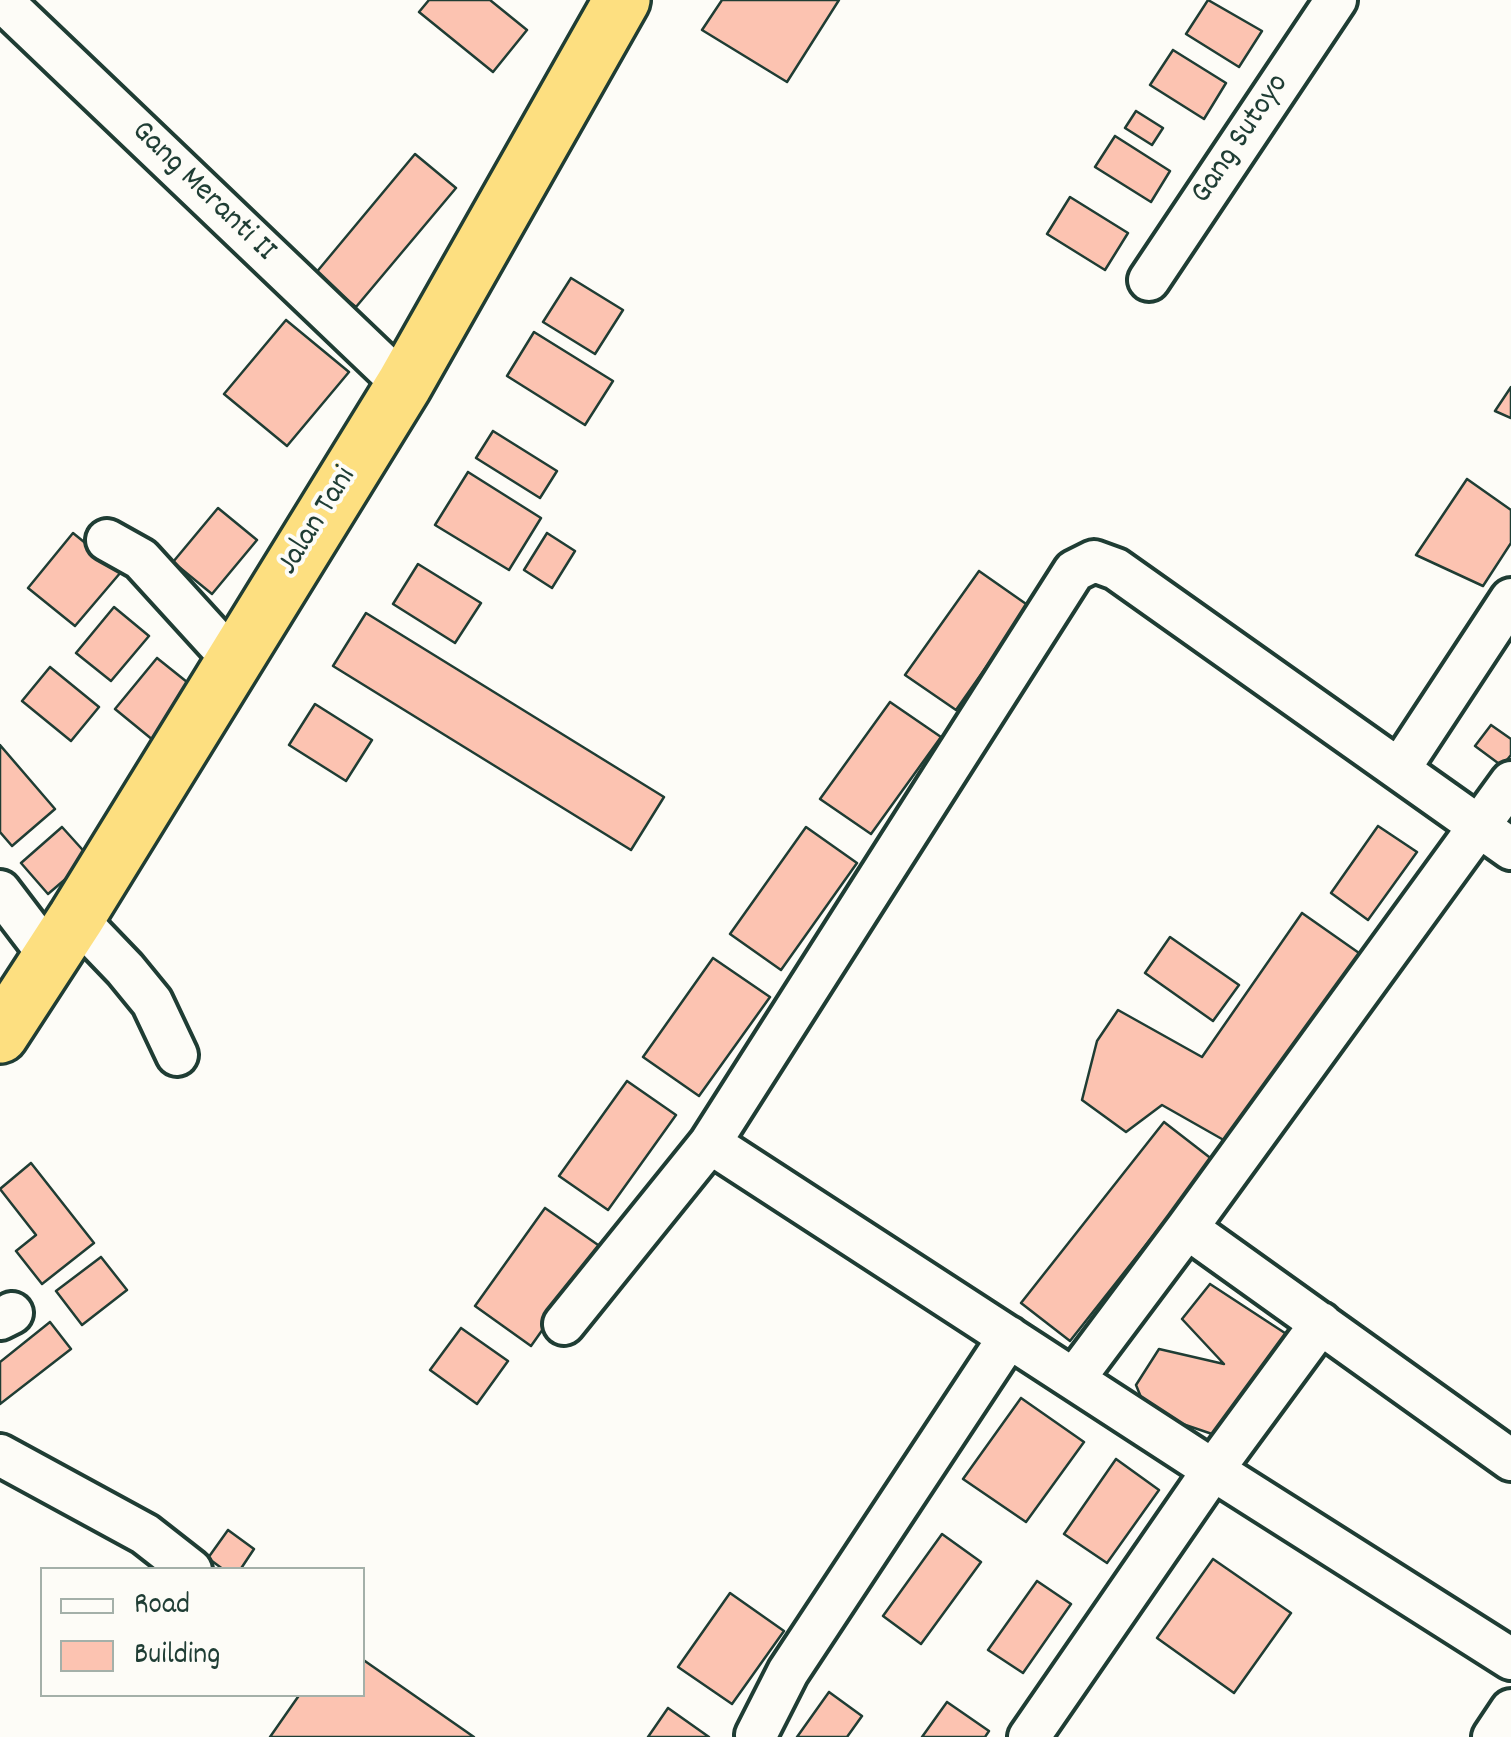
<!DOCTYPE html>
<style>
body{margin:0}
#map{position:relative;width:1511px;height:1737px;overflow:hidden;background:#fdfcf7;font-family:Dekko,sans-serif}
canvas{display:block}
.legend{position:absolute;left:40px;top:1567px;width:325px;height:130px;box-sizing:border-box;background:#fdfcf7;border:2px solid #a4b0a9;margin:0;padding:12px 18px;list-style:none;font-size:30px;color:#1f3d34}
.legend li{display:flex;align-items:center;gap:20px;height:50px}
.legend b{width:50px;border:2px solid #a4b0a9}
</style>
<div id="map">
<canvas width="1511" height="1737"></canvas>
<ul class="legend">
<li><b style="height:12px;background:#fdfcf7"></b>Road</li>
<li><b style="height:28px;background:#fcc3b1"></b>Building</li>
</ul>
</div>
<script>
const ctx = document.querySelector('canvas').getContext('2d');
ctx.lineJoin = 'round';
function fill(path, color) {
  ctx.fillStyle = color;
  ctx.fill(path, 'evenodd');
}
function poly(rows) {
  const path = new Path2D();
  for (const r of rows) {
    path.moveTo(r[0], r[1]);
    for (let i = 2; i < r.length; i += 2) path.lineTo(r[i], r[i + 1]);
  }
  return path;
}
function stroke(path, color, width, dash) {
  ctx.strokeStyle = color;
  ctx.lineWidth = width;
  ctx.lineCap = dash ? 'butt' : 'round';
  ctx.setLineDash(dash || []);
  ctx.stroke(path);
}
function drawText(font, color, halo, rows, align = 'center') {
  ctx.font = font + ' Dekko,sans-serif';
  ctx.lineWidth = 8;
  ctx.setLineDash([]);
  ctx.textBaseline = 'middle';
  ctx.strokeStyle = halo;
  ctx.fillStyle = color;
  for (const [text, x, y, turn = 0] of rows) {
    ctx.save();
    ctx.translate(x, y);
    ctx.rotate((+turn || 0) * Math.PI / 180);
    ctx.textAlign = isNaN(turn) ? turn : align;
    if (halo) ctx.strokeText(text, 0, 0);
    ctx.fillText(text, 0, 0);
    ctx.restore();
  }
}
const building = poly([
 [429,0,490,0,527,30,493,72,419,12,429,0],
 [722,0,839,0,787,82,702,30,722,0],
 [1208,0,1262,31,1239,67,1186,34,1208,0],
 [1173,50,1226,83,1204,119,1150,85,1173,50],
 [1136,111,1163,128,1152,145,1125,128,1136,111],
 [1115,136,1170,171,1151,202,1095,167,1115,136],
 [415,154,456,188,356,307,315,274,415,154],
 [1070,197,1128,233,1105,270,1047,234,1070,197],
 [571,278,623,310,595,354,543,322,571,278],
 [286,320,349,372,287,446,224,394,286,320],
 [534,332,613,381,585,425,507,376,534,332],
 [1511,387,1511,418,1495,411,1511,387],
 [493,431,557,471,540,498,476,458,493,431],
 [468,472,541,518,509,570,435,525,468,472],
 [1467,479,1511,510,1511,543,1483,586,1416,555,1467,479],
 [218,508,257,540,212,594,173,562,218,508],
 [73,533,121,572,75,626,28,588,73,533],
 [547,533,575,551,552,588,524,570,547,533],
 [418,564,481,603,455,643,393,604,418,564],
 [979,571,1029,606,956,710,905,675,979,571],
 [114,607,149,636,111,681,76,653,114,607],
 [366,613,664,797,631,850,333,666,366,613],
 [157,658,202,694,159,745,115,709,157,658],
 [50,667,99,707,71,741,22,701,50,667],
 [890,702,941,737,871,834,820,799,890,702],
 [315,704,372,740,346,781,289,745,315,704],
 [1491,725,1511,739,1511,755,1502,766,1475,746,1491,725],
 [0,745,55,809,12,846,0,832,0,745],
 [1378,826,1417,852,1368,920,1331,893,1378,826],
 [62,827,90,858,48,894,21,863,62,827],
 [806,827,857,863,781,970,730,934,806,827],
 [1302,913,1369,960,1236,1147,1162,1105,1126,1132,1082,1100,1097,1041,1118,1010,1202,1057,1302,913],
 [1170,937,1239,985,1213,1021,1145,973,1170,937],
 [713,958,770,997,699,1096,643,1057,713,958],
 [627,1081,676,1115,608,1210,559,1176,627,1081],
 [1164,1122,1213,1160,1070,1341,1021,1303,1164,1122],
 [31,1163,94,1243,42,1284,16,1251,36,1235,0,1189,31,1163],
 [545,1208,601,1247,531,1346,475,1306,545,1208],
 [101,1257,127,1290,82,1325,56,1291,101,1257],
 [1210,1284,1291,1337,1224,1438,1147,1412,1136,1385,1159,1349,1224,1364,1182,1319,1210,1284],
 [50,1322,71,1349,0,1404,0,1362,50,1322],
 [461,1328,508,1361,477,1404,430,1370,461,1328],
 [1021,1398,1084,1442,1026,1522,963,1479,1021,1398],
 [1116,1459,1159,1490,1107,1563,1064,1534,1116,1459],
 [228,1530,254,1549,240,1570,224,1570,208,1558,228,1530],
 [942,1534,981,1562,921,1644,883,1616,942,1534],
 [1213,1559,1291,1613,1234,1693,1157,1638,1213,1559],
 [1037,1581,1071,1604,1023,1673,988,1650,1037,1581],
 [730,1593,784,1631,732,1704,678,1667,730,1593],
 [362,1659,474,1737,270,1737,300,1694,362,1694,362,1659],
 [829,1692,862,1716,847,1737,797,1737,829,1692],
 [947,1702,989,1731,985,1737,922,1737,947,1702],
 [668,1708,709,1737,648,1737,668,1708]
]);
const minor = poly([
 [1,0,404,385],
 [1149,280,1336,0],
 [107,540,141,559,234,661],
 [1400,768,1511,599],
 [1511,849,1116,569,1094,561,1074,571,710,1143,1213,1470,1511,1659],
 [0,891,51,958],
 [76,918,125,969,152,1002,177,1055],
 [1187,1228,1511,1460],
 [0,1319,12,1313],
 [564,1324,710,1143],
 [1074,1379,1187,1228,1511,782],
 [0,1455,145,1534,191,1570],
 [756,1735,788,1672,1009,1337],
 [1029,1737,1213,1470,1321,1323],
 [1493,1737,1511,1710]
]);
const highway = poly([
 [0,1035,76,918,404,385,622,0]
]);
const streetNames = [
 ["Gang Sutoyo",1242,140,-56],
 ["Gang Meranti II",202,193,44],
 ["Jalan Tani",319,522,-58]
];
fill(building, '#fcc3b1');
stroke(building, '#1f3d34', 2.5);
stroke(minor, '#1f3d34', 48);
stroke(highway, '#1f3d34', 62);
stroke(minor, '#fdfcf7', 40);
stroke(highway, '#fddf80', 55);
drawText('32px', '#1f3d34', '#fdfcf7', streetNames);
</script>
